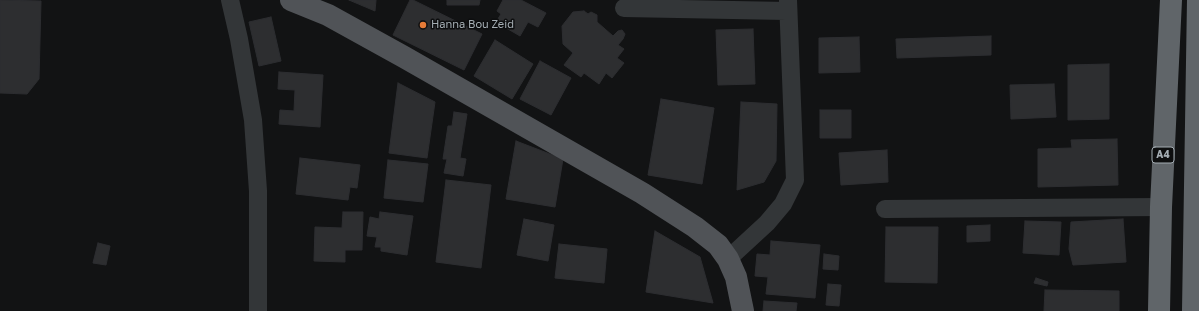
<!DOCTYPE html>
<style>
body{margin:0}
canvas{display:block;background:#121314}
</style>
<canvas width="1199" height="311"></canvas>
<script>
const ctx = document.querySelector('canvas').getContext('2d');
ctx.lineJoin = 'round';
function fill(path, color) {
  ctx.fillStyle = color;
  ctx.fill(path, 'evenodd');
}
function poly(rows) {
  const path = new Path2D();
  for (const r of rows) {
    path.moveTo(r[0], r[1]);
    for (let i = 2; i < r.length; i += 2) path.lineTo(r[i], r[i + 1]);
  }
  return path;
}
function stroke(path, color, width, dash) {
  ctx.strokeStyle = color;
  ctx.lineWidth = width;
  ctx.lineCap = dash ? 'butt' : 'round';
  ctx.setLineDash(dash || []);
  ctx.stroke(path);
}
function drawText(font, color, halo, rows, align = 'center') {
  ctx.font = font + ' "Golos Text",sans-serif';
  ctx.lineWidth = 3;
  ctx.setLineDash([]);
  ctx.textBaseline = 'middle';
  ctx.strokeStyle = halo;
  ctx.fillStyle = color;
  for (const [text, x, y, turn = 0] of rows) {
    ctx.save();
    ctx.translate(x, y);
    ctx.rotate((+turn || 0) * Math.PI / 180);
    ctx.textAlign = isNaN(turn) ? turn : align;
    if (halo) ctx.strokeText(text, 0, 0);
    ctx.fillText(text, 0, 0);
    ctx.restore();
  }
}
const building = poly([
 [0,0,41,1,39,79,27,94,0,93,0,0],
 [349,0,376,0,375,11,349,0],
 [410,0,413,0,482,34,464,70,393,35,410,0],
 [447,0,480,0,479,5,447,5,447,0],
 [503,0,521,0,546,13,538,27,528,22,520,36,496,22,501,14,497,11,503,0],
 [584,11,588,14,591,12,597,15,597,22,613,36,618,31,622,30,625,34,623,39,618,45,624,49,617,58,624,63,612,78,606,73,599,84,584,73,581,77,564,65,573,53,563,44,562,26,573,12,584,11],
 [271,17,281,61,259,66,249,22,271,17],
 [753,29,755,84,718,85,716,30,753,29],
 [991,36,991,55,897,58,896,39,991,36],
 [859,37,860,72,819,73,819,38,859,37],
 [495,40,533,64,512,99,474,76,495,40],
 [540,61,571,78,551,115,520,99,540,61],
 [1109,64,1109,119,1068,120,1068,65,1109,64],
 [279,72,323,75,320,127,279,124,280,110,294,111,295,90,278,89,279,72],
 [398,83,435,102,427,158,389,153,398,83],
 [1054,84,1056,117,1011,119,1010,85,1054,84],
 [661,99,714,108,702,184,648,175,661,99],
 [741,102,777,104,776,161,764,182,737,190,741,102],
 [820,110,851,110,851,138,820,138,820,110],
 [454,112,467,114,460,158,466,159,463,176,444,173,447,159,443,159,448,126,452,126,454,112],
 [1117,139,1118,185,1038,187,1038,149,1072,148,1071,140,1117,139],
 [516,141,563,159,555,207,506,199,516,141],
 [887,150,888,182,841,185,839,153,887,150],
 [300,158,360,165,357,188,350,187,348,200,296,194,300,158],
 [388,160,428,164,423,202,384,198,388,160],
 [446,180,491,185,481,268,436,262,446,180],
 [343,212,363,212,362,250,345,250,345,262,314,261,315,227,342,228,343,212],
 [380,212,413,216,407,255,381,251,381,247,375,247,377,237,367,236,370,217,379,219,380,212],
 [524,219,554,225,548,261,517,255,524,219],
 [1123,219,1126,262,1073,265,1069,249,1071,222,1123,219],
 [1025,221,1061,222,1059,255,1023,253,1025,221],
 [990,225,990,241,967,242,967,226,990,225],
 [886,227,938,227,937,283,885,282,886,227],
 [655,231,700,257,713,303,646,292,655,231],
 [771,241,820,245,815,298,766,294,768,277,755,276,757,254,770,255,771,241],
 [98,243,110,246,106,265,93,263,98,243],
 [559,244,607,249,604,283,555,278,559,244],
 [824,254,839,256,838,270,823,269,824,254],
 [1036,278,1048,282,1047,286,1034,283,1036,278],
 [828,284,841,285,839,306,826,305,828,284],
 [1045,290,1119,291,1119,311,1044,311,1045,290],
 [764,301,797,303,796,311,763,311,764,301]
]);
const minor = poly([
 [230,0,239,39,253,120,258,191,258,311],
 [624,8,787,11],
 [885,209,1161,207],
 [728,259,767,223,783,204,795,180,788,0]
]);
const major = poly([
 [291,0,328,15,404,57,642,193,695,227,718,245,728,259,736,277,743,311]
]);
const highway = poly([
 [1159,311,1161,207,1171,0],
 [1193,311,1198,0]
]);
const markers = [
 [423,25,4,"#e67b37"]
];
const shields = [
 [1163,155,22]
];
const shieldNames = [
 ["A4",1163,155]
];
const poiNames = [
 ["Hanna Bou Zeid",431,25]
];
fill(building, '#2d2e30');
stroke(building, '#2c2d30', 1);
stroke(minor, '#333638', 18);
stroke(major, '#505357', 22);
stroke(highway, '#606569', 22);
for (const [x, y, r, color] of markers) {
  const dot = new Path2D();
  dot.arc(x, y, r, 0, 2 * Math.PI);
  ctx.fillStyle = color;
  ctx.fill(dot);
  stroke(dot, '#0d0e0f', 1.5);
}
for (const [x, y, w] of shields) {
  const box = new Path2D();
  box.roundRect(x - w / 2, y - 8, w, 16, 3);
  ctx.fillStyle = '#0d0e0f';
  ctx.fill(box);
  stroke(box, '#a4adb3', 1);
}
drawText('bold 10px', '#a4adb3', null, shieldNames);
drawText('11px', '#a4adb3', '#0d0e0f', poiNames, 'left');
</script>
